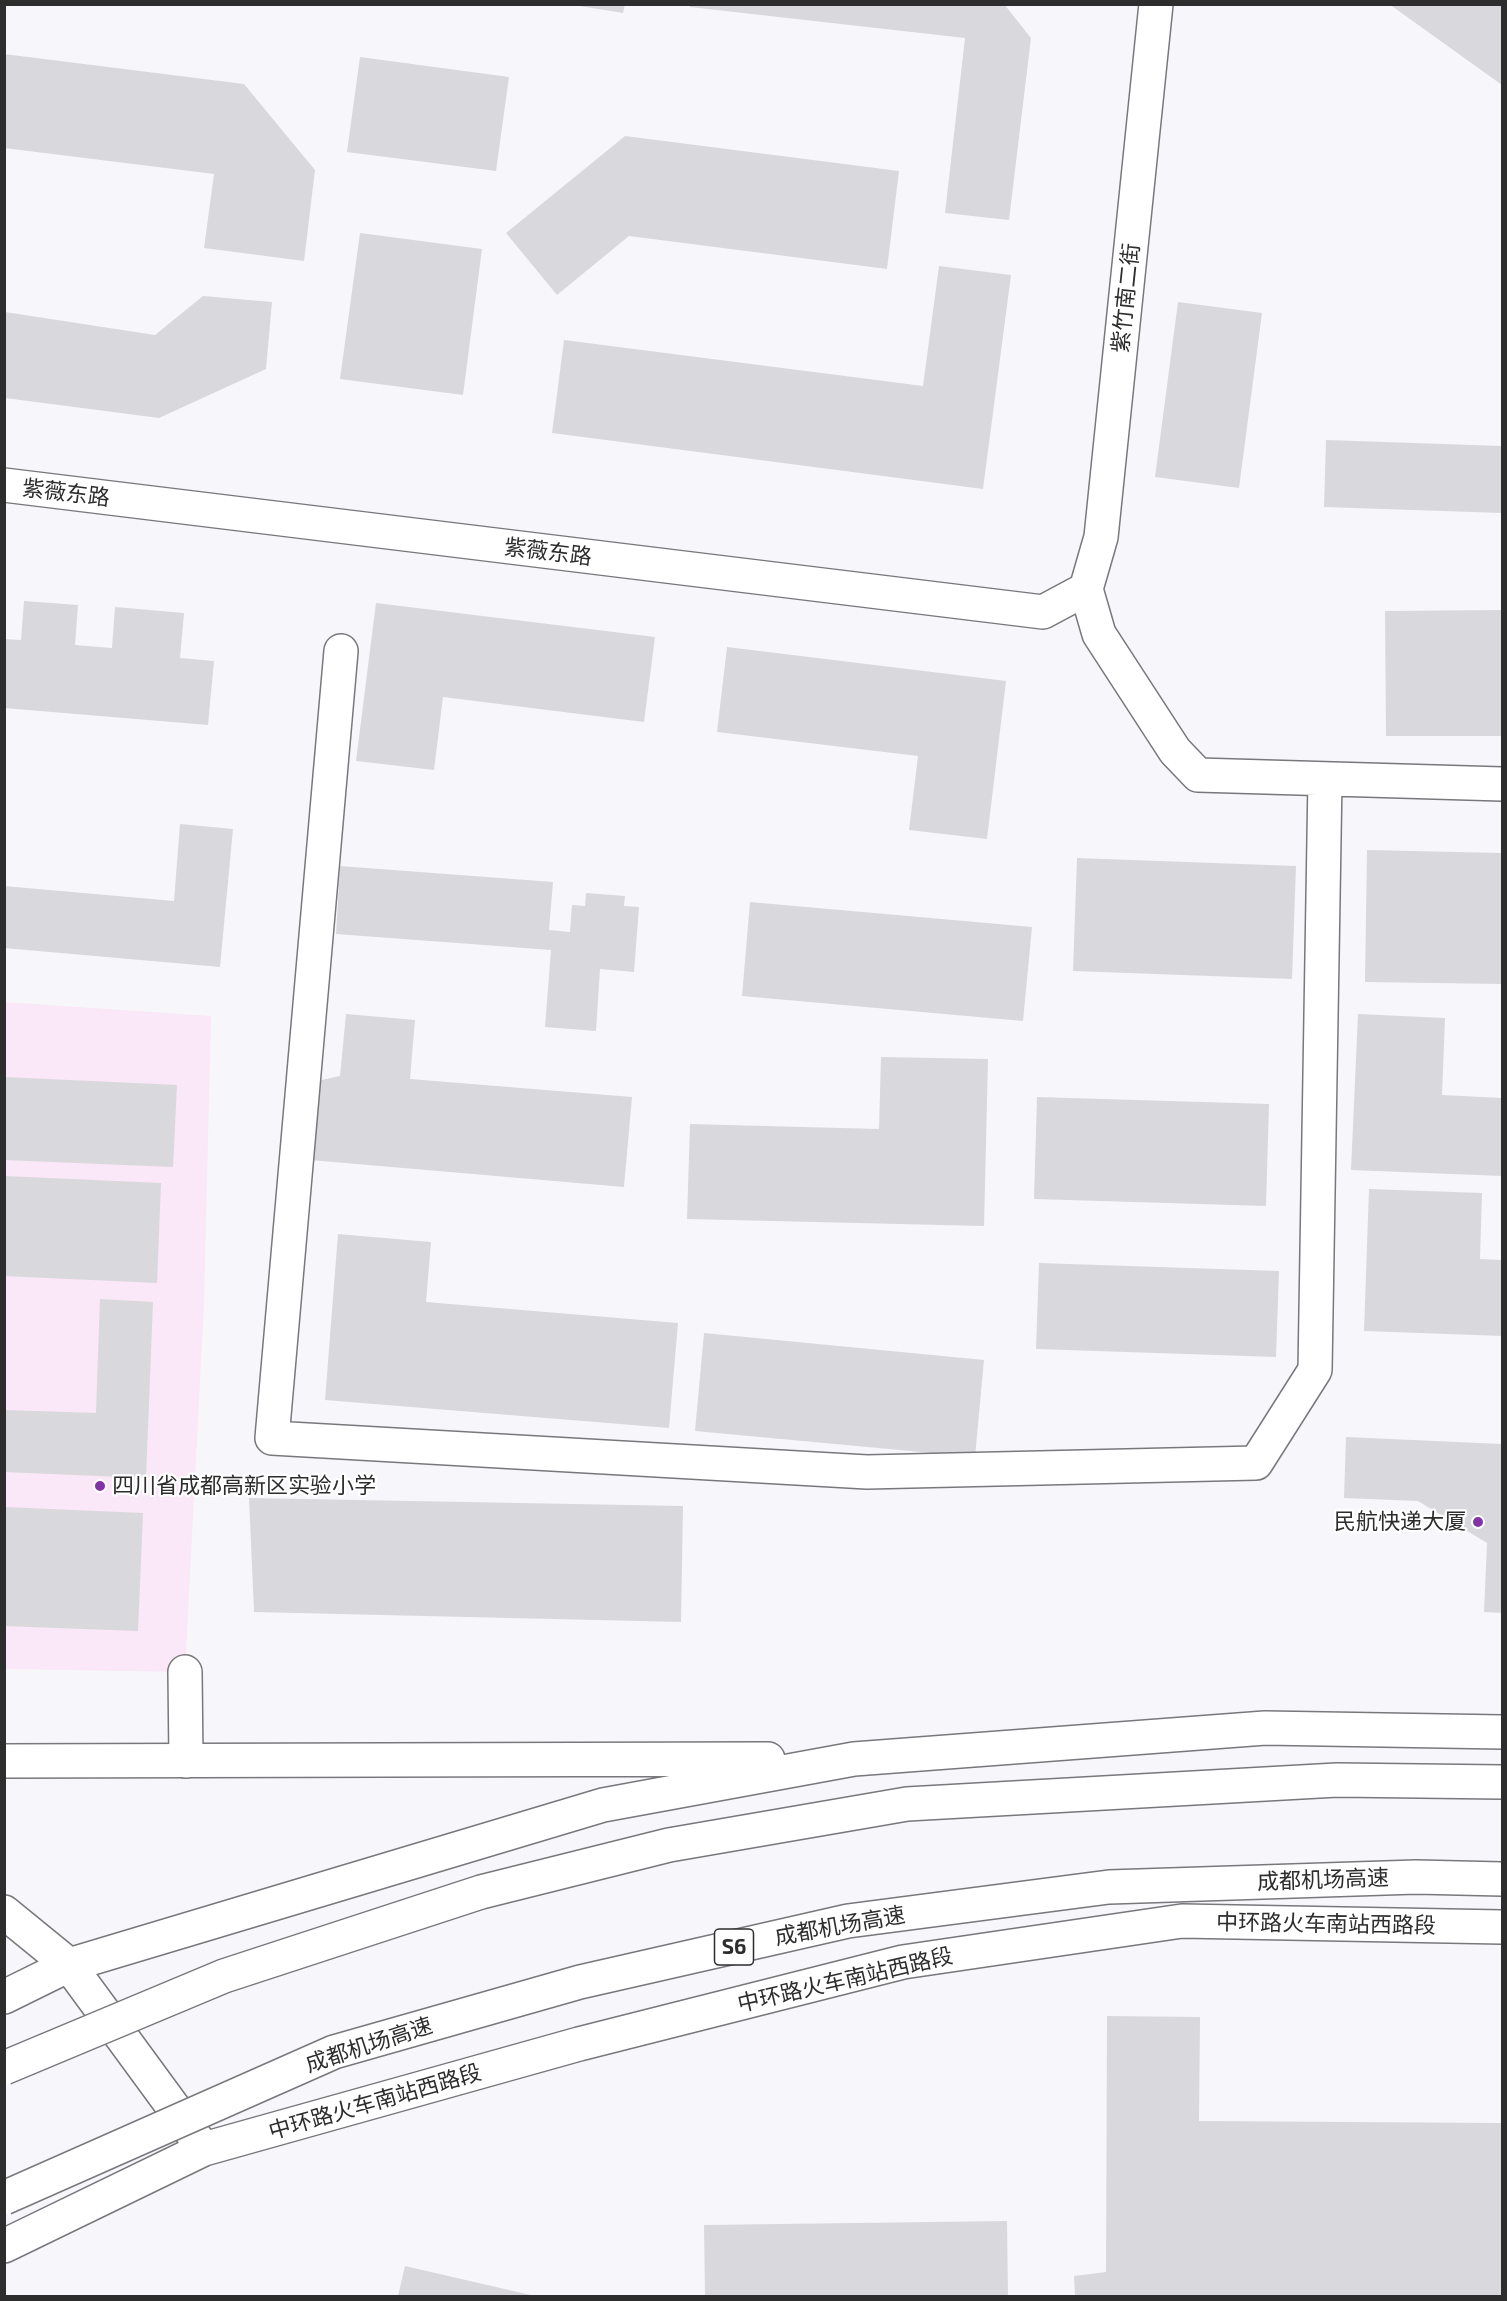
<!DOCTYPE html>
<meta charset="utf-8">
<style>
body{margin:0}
#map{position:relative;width:1507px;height:2301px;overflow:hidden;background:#f7f7fb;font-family:"Exo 2",sans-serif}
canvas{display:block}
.frame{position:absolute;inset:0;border:6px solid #2d2d2e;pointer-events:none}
</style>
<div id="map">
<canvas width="1507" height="2301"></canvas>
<div class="frame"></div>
</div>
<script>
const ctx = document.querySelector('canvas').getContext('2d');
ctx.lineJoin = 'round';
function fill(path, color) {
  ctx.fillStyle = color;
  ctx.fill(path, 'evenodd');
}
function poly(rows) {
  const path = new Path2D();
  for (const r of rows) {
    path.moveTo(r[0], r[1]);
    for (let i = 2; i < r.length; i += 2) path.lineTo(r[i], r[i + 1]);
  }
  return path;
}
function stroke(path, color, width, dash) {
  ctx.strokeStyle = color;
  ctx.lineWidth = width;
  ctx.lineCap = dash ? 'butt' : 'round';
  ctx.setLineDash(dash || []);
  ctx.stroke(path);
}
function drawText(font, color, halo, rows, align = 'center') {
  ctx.font = font + ' "Exo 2","Noto Sans SC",sans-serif';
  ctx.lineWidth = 4.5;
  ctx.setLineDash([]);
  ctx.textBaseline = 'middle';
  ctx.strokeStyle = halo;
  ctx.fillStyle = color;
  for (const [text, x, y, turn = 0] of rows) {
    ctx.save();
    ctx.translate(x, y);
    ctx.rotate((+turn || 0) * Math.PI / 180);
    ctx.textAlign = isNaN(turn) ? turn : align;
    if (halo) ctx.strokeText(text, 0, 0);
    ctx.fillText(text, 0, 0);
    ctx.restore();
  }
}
const education = poly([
 [4,1002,211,1016,204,1303,185,1672,5,1669]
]);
const building = poly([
 [567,4,625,4,623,13],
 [690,4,1004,4,1031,38,1009,220,945,213,965,38,690,7],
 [1389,4,1502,4,1502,85],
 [4,54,244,84,315,170,304,261,204,248,214,174,4,148],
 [360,57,509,77,496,171,347,152],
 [625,136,899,171,887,269,629,236,557,295,506,233],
 [360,233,482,249,463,395,340,379],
 [939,266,1011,275,983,489,552,433,564,340,923,386],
 [203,296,272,302,266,369,159,418,5,398,5,312,155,335],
 [1178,302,1262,313,1239,488,1155,477],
 [1326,440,1502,446,1502,513,1324,507],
 [24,601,78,605,75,645,112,648,115,607,184,613,180,658,214,661,208,725,4,708,4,639,21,640],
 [376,603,655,637,644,722,443,697,434,770,356,761],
 [1502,610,1502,736,1386,736,1385,611],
 [727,647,1006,681,987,839,909,830,918,756,717,732],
 [180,824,233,829,220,967,4,948,4,886,174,901],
 [1367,850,1502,853,1502,984,1365,982],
 [1077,858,1296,866,1292,979,1073,971],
 [340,866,553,882,549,930,570,932,572,905,585,906,586,893,625,896,624,906,639,907,634,972,600,969,596,1031,545,1027,551,950,336,934],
 [750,902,1032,927,1023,1021,742,996],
 [346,1014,415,1020,410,1079,632,1097,624,1187,310,1160,317,1081,340,1076],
 [1358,1014,1445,1018,1442,1095,1502,1098,1502,1176,1351,1170],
 [881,1057,988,1059,984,1226,687,1219,690,1124,879,1129],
 [4,1077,177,1085,173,1167,4,1160],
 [1037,1097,1269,1104,1266,1206,1034,1199],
 [4,1176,161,1183,157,1283,4,1276],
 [1369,1189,1482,1193,1480,1259,1502,1260,1502,1336,1364,1331],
 [338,1234,431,1242,426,1302,678,1323,669,1428,325,1400],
 [1039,1263,1279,1271,1276,1357,1036,1349],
 [100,1299,153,1302,146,1478,4,1472,4,1410,96,1413],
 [704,1333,984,1360,975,1457,695,1431],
 [1346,1437,1502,1444,1502,1613,1484,1612,1487,1543,1418,1501,1344,1498],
 [249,1498,683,1506,681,1622,254,1612],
 [4,1507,143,1513,138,1631,4,1626],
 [1107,2016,1200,2017,1199,2121,1502,2123,1502,2296,1075,2296,1074,2276,1106,2272],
 [1007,2221,1008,2296,705,2296,704,2225],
 [405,2266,535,2296,398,2296]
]);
const minor = poly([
 [4,485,1043,612,1086,589],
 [1086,589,1101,537,1156,4],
 [1086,589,1099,634,1175,751,1198,775,1502,784],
 [341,651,272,1438,867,1472,1256,1463,1315,1370,1325,779],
 [185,1672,186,1761]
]);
const major = poly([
 [4,1761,768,1759],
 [4,1912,69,1965,198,2141],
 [4,1997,69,1965,603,1805,854,1759,1265,1728,1502,1732],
 [4,2246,204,2149,579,2044,903,1962,1182,1921,1502,1927]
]);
const highwayBridge = poly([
 [4,2068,224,1976,481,1892,669,1845,907,1804,1337,1780,1502,1782],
 [4,2198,334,2052,580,1982,848,1921,1109,1887,1416,1877,1502,1879]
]);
const markers = [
 [100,1486,6,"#8035a6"],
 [1478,1522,6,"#8035a6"]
];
const shields = [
 [734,1947,39]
];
const shieldNames = [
 ["S6",734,1947]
];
const streetNames = [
 ["紫竹南二街",1126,298,-84],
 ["紫薇东路",66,493,7],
 ["紫薇东路",548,552,7],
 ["成都机场高速",1323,1880,-2],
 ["中环路火车南站西路段",1326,1924,1],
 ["成都机场高速",840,1926,-10],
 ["中环路火车南站西路段",845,1980,-13],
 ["成都机场高速",369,2045,-18],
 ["中环路火车南站西路段",375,2102,-16]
];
const poiNames = [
 ["四川省成都高新区实验小学",112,1486],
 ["民航快递大厦",1466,1522,"right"]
];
fill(education, '#fae7f7');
fill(building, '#d9d8dd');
stroke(minor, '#78787c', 36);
stroke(major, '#78787c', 36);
stroke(minor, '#fff', 33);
stroke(major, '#fff', 33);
stroke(highwayBridge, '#78787c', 36, []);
stroke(highwayBridge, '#fff', 33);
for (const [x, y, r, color] of markers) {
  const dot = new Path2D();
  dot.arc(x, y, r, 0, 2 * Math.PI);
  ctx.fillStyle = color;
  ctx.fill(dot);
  stroke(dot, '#fff', 2);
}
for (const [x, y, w] of shields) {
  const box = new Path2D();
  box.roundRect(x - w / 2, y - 18, w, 36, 4.5);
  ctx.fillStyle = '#fff';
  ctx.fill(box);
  stroke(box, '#2d2d2e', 1.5);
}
drawText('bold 21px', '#2d2d2e', null, shieldNames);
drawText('22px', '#2d2d2e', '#fff', streetNames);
drawText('22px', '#2d2d2e', '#fff', poiNames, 'left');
</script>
